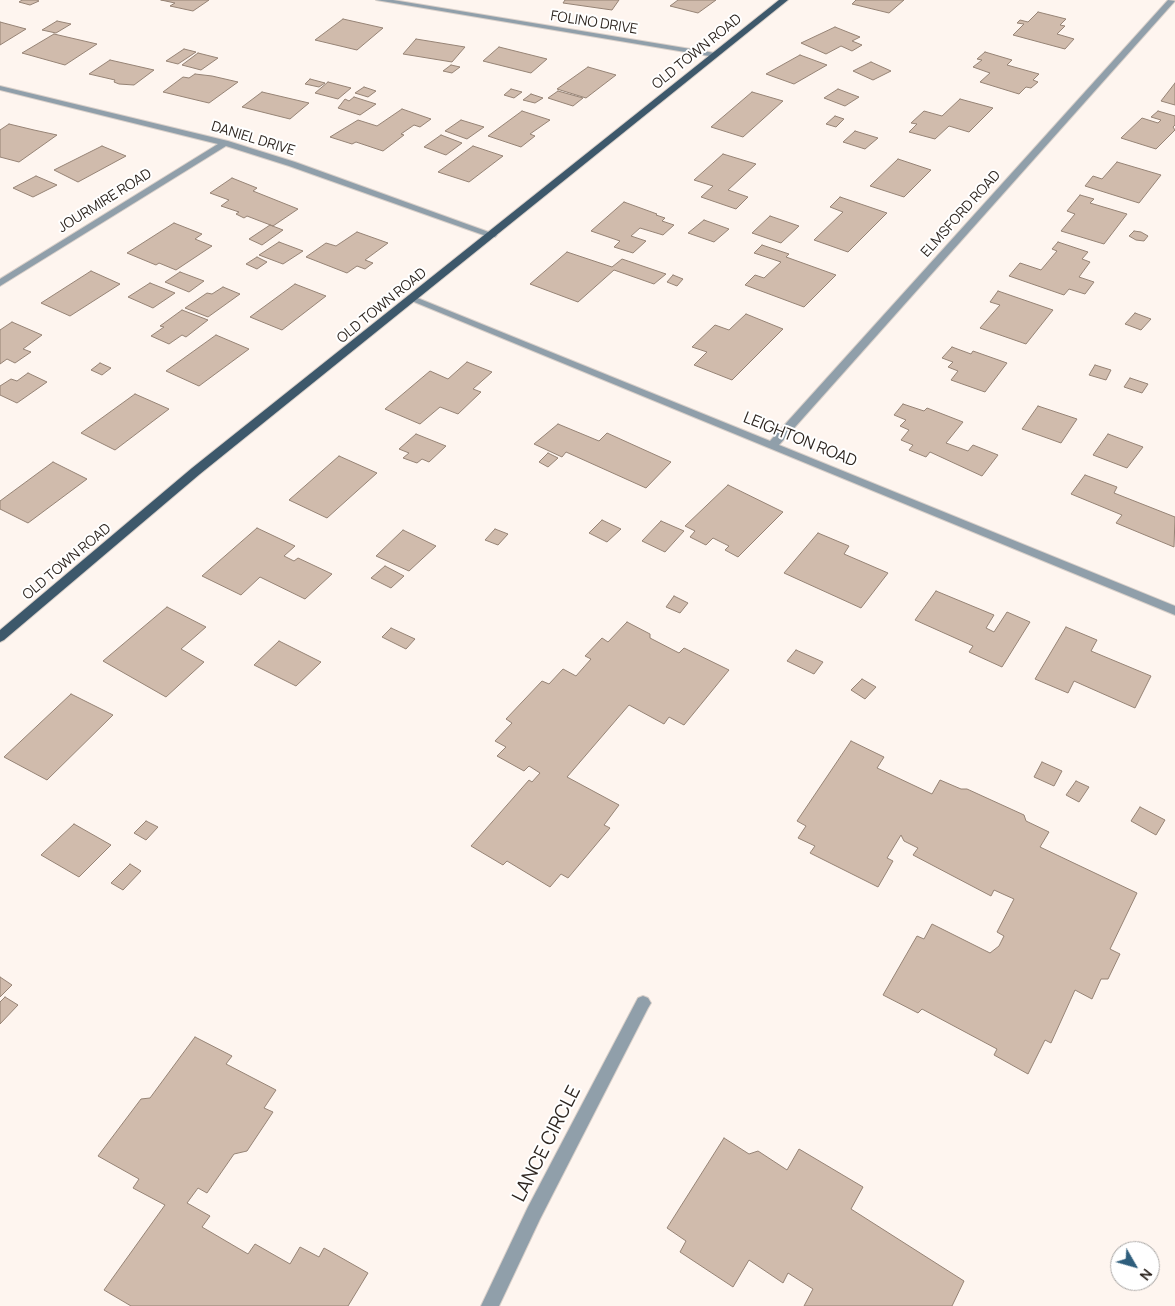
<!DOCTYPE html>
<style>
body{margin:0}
#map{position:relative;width:1175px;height:1306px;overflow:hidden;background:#fef5ef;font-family:Manrope,sans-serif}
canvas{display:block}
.north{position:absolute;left:1110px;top:1241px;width:50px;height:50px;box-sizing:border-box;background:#fff;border:1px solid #aba8a6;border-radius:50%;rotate:128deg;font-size:14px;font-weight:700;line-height:20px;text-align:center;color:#2e2620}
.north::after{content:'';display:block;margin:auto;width:18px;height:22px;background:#2e5e7c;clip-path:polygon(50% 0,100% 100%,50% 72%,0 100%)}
</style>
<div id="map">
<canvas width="1175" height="1306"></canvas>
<div class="north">N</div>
</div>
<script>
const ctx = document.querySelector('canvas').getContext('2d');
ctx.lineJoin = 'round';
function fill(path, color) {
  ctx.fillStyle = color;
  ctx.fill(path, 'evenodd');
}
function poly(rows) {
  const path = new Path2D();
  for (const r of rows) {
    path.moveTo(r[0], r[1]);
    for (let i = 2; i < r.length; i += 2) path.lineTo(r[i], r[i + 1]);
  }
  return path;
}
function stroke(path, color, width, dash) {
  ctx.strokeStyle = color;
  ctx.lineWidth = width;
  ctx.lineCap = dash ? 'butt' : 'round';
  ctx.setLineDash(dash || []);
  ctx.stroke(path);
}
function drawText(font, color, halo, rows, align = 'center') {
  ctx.font = font + ' Manrope,sans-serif';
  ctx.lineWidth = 4;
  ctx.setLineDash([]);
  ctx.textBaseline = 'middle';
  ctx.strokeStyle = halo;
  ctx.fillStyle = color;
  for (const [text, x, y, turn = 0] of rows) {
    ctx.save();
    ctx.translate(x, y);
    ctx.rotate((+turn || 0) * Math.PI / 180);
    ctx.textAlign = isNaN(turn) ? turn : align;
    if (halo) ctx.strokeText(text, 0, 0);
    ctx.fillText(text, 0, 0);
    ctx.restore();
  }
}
const building = poly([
 [22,0,37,0,39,1,30,5,19,2,22,0],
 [161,0,209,0,193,11,170,6,175,3,161,0],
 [565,0,619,0,612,10,563,3,565,0],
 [678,0,716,0,698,13,670,6,678,0],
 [856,0,904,0,889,13,852,4,856,0],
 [1038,12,1066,19,1060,25,1065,26,1057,34,1074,39,1065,49,1013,35,1024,24,1017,23,1020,20,1028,22,1038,12],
 [343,19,383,28,357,50,315,40,343,19],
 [57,21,71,24,56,33,42,30,57,21],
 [0,22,26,29,0,45,0,22],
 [835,27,860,37,852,41,862,45,852,51,841,46,826,54,801,43,835,27],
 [54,34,97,44,65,65,22,53,54,34],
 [416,39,465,47,452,62,403,54,416,39],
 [499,47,547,59,531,73,483,61,499,47],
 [184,49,196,52,178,64,166,61,184,49],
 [985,52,1012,60,1007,65,1039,74,1033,80,1038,82,1031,88,1026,87,1019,94,980,82,990,73,973,67,982,60,977,59,985,52],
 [198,53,218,58,201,70,182,65,198,53],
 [800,55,827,65,794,84,766,74,800,55],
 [110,60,154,70,134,85,119,84,114,82,115,80,89,74,110,60],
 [871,62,891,71,873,80,853,71,871,62],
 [451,65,460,67,452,73,443,71,451,65],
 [588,67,616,75,586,98,557,89,588,67],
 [195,74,212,76,238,82,209,103,163,92,183,77,189,78,195,74],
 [310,79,325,83,319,87,305,84,310,79],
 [328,82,351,88,338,99,315,93,328,82],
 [1175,83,1175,105,1161,101,1175,83],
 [364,87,376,91,368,97,355,93,364,87],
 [511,89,522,92,514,98,504,95,511,89],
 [838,89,859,97,845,106,824,98,838,89],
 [558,91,583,98,573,106,548,98,558,91],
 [262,92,309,103,290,119,242,107,262,92],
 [752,92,783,101,743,137,711,127,752,92],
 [531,94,543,98,535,103,523,100,531,94],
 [354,97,376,104,360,115,338,108,345,99,349,101,354,97],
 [960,99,993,108,969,132,949,126,935,139,909,132,917,124,911,123,924,111,942,116,960,99],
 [402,109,431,119,420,127,414,125,401,134,404,135,383,151,356,142,352,144,330,137,358,120,377,126,402,109],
 [522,111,550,120,530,134,535,136,521,147,488,136,522,111],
 [1158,111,1175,116,1175,125,1173,127,1175,130,1156,149,1121,138,1142,118,1158,123,1161,120,1151,117,1158,111],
 [835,116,844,119,836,127,826,124,835,116],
 [461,120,484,127,467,139,445,131,461,120],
 [9,124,34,130,57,135,19,162,0,157,0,130,9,124],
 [855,131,878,138,865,149,843,142,855,131],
 [441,135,462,143,446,155,424,147,441,135],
 [102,146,126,156,78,182,54,170,102,146],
 [473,146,503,156,469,182,438,172,473,146],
 [723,154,756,164,728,190,748,197,736,209,701,197,713,186,694,180,723,154],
 [898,159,931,170,904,197,870,186,898,159],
 [1117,162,1161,175,1139,203,1085,186,1093,176,1102,179,1117,162],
 [36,176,57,185,33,197,13,188,36,176],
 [232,178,257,188,253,191,298,209,273,226,247,216,244,218,236,214,239,212,221,206,229,200,210,193,232,178],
 [1080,195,1094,199,1090,203,1127,214,1104,244,1061,231,1075,214,1067,211,1080,195],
 [840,197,887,213,848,252,814,240,843,212,830,207,840,197],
 [624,202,657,214,656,215,665,218,662,221,674,225,663,235,640,228,631,236,646,241,633,253,614,247,620,241,591,231,624,202],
 [770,216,799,226,781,243,752,233,770,216],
 [704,220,729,229,714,242,688,233,704,220],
 [174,223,202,234,195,239,212,246,176,270,159,263,156,265,127,253,174,223],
 [270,225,283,230,262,245,249,239,270,225],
 [1134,231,1141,232,1148,236,1144,241,1136,240,1129,236,1134,231],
 [357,232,388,243,365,260,373,263,365,269,357,266,347,273,306,257,326,243,336,246,357,232],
 [279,242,303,251,283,264,259,255,279,242],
 [1058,242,1088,252,1082,259,1090,262,1079,277,1094,282,1085,294,1069,289,1064,295,1009,276,1020,263,1041,270,1057,251,1052,249,1058,242],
 [762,245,789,254,786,257,836,275,804,307,745,285,755,275,764,278,781,262,754,253,762,245],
 [567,252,612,267,622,259,666,274,654,284,614,270,578,302,530,284,567,252],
 [257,257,267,262,257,269,246,264,257,257],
 [91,271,120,284,70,316,41,303,91,271],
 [180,272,204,281,189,292,165,282,180,272],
 [673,275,683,279,677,286,667,282,673,275],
 [150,283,175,293,153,308,128,297,150,283],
 [295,284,326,296,282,330,250,317,295,284],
 [223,287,240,294,208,317,185,308,207,293,212,294,223,287],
 [998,291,1053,310,1026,344,980,328,1000,305,990,302,998,291],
 [182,310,208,320,186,337,182,335,169,344,151,336,164,327,160,326,182,310],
 [1135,313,1151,319,1141,330,1125,324,1135,313],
 [746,314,783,329,732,380,694,365,707,352,692,347,715,325,729,330,746,314],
 [12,322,42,335,23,349,31,352,15,363,7,359,0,364,0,330,12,322],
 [216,335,249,349,199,386,166,371,216,335],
 [952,347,971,354,973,351,1007,363,985,392,951,380,958,371,948,367,953,362,942,358,952,347],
 [467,362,492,372,473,389,481,392,458,414,440,407,420,424,385,409,430,371,448,379,467,362],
 [100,363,111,368,102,375,91,370,100,363],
 [1095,365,1111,370,1106,380,1089,375,1095,365],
 [28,373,47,382,17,403,0,395,0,386,11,379,17,381,28,373],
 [1130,378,1148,384,1142,393,1124,387,1130,378],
 [135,394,169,409,115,450,81,433,135,394],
 [903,404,924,411,927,408,963,422,946,443,968,451,973,445,998,455,982,476,930,452,926,457,909,450,913,445,901,440,909,430,900,426,906,420,894,415,903,404],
 [1038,406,1077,419,1061,443,1022,429,1038,406],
 [558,424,599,441,607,433,671,462,646,488,566,452,562,457,534,444,558,424],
 [416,434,446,446,429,462,422,459,417,463,403,458,409,453,399,449,416,434],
 [1108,434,1143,447,1127,468,1093,455,1108,434],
 [548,453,558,458,548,467,539,462,548,453],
 [339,456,377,473,327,518,289,500,339,456],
 [53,462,87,479,28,523,0,509,0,501,53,462],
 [1085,475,1117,487,1114,493,1175,517,1174,547,1116,523,1122,515,1071,494,1085,475],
 [728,485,783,512,738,557,725,550,729,546,713,538,706,545,690,537,695,531,685,526,728,485],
 [602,520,621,529,607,542,589,533,602,520],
 [661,521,684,531,665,552,642,541,661,521],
 [257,528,295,546,284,556,294,561,298,558,332,574,305,599,260,577,241,595,202,576,257,528],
 [495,529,508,534,498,545,485,540,495,529],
 [403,530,436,546,409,571,376,556,403,530],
 [818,533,849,546,844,554,888,573,861,608,784,573,818,533],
 [385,566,404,576,391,588,371,578,385,566],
 [936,591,994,615,986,628,994,632,1007,612,1030,622,1002,667,969,652,973,646,915,620,936,591],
 [674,596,688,603,680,613,666,607,674,596],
 [167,607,206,627,181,649,204,662,166,697,103,661,167,607],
 [627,622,650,634,650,638,679,653,684,648,729,670,684,725,669,717,664,724,629,705,567,777,619,805,604,825,610,828,568,878,561,874,550,887,507,861,503,865,471,846,529,780,532,782,540,773,529,766,524,771,497,756,506,747,495,741,512,723,506,719,542,681,549,684,563,669,576,676,591,659,585,656,602,638,608,642,627,622],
 [1066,627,1097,640,1091,651,1151,676,1135,708,1074,681,1068,693,1035,679,1066,627],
 [391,628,415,639,406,649,382,637,391,628],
 [279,641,321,662,296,686,254,665,279,641],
 [796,650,823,662,814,674,787,661,796,650],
 [862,679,876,687,865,699,851,690,862,679],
 [71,694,113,715,47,780,4,757,71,694],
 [851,741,884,757,877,768,932,794,940,780,961,789,967,789,1024,815,1026,821,1049,832,1040,847,1137,893,1110,949,1120,954,1108,979,1101,979,1092,999,1075,990,1051,1043,1045,1040,1028,1074,994,1055,997,1049,922,1009,918,1013,883,995,917,936,924,939,932,924,990,953,999,946,1004,936,997,932,1014,899,994,890,991,896,913,855,918,848,904,841,901,835,887,858,893,861,878,887,810,853,815,846,798,838,806,826,797,821,851,741],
 [1042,762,1062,771,1054,786,1034,777,1042,762],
 [1076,781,1089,787,1079,802,1066,795,1076,781],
 [1140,807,1165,820,1156,835,1131,821,1140,807],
 [146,821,158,827,146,840,134,833,146,821],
 [74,824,111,845,79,877,41,855,74,824],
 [130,864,141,871,123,890,111,883,130,864],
 [0,977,12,985,0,997,0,977],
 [5,997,18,1005,0,1024,0,1002,5,997],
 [195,1037,232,1056,226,1064,276,1090,264,1108,273,1112,247,1151,234,1154,207,1193,198,1188,187,1203,210,1216,202,1227,248,1254,255,1244,290,1264,300,1247,319,1257,324,1248,368,1273,348,1306,131,1306,104,1290,165,1205,133,1188,139,1179,98,1156,141,1099,150,1098,195,1037],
 [724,1138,749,1154,758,1151,787,1170,799,1149,863,1187,851,1209,964,1281,952,1306,804,1306,813,1289,788,1273,783,1283,749,1260,733,1287,680,1252,686,1241,667,1228,724,1138]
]);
const minor = poly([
 [376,0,393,0,715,53,719,55,715,57,376,0],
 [1168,0,1175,1,779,445,1175,606,1175,615,407,299,409,297,415,297,770,441,1168,0],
 [0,86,228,141,295,162,497,235,495,237,489,237,289,166,226,146,0,286,0,279,218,144,0,90,0,86],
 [643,996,648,998,651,1003,648,1008,540,1219,499,1306,481,1306,528,1207,638,998,643,996]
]);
const major = poly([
 [779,0,788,0,200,474,4,640,0,642,0,630,192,468,779,0]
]);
const farStreetnames = [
 ["FOLINO DRIVE",594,23,9],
 ["OLD TOWN ROAD",697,52,-39],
 ["DANIEL DRIVE",253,139,17],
 ["JOURMIRE ROAD",105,201,-32],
 ["ELMSFORD ROAD",961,214,-48],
 ["OLD TOWN ROAD",382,306,-39],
 ["OLD TOWN ROAD",67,562,-40]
];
const streetNames = [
 ["LEIGHTON ROAD",800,440,22]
];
const nearStreetnames = [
 ["LANCE CIRCLE",547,1144,-63]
];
fill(building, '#d0bbac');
stroke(building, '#968375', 1);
stroke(minor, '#d9d0ca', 2);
stroke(major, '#d9d0ca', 2);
fill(minor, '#909faa');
fill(major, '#3d586b');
drawText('14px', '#2e2620', '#fff', farStreetnames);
drawText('16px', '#2e2620', '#fff', streetNames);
drawText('19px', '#2e2620', '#fff', nearStreetnames);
</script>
